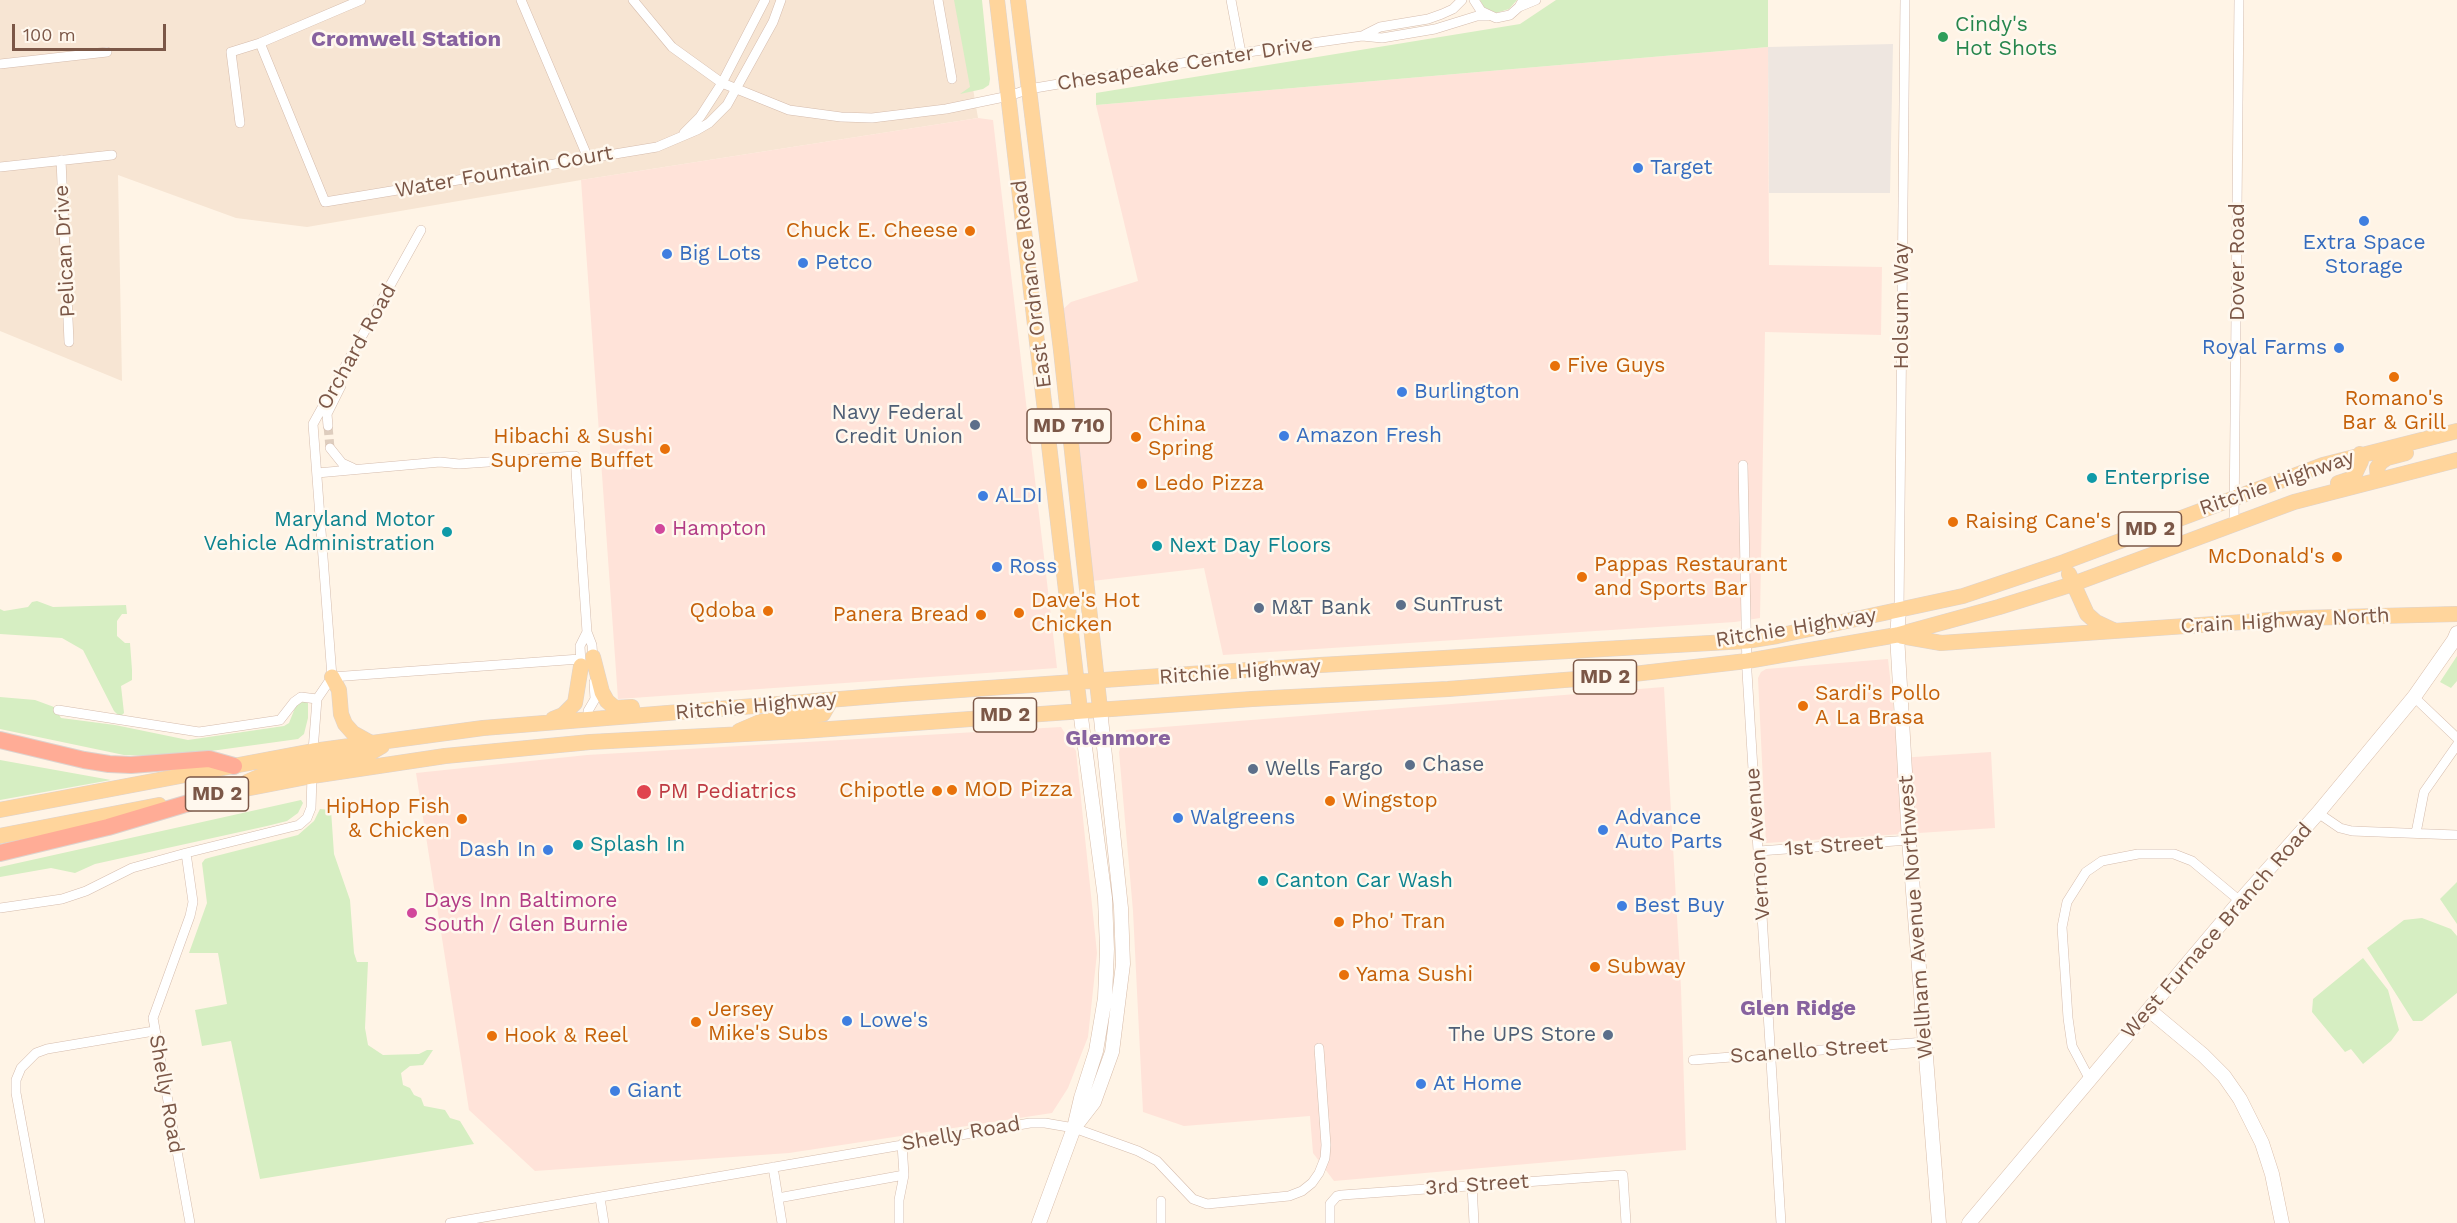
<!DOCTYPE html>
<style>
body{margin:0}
#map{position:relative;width:2457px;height:1223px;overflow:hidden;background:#fff4e6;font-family:"Work Sans",sans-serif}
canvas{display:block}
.scale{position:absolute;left:12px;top:24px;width:154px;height:27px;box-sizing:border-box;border:3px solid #7b5747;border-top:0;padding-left:8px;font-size:18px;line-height:21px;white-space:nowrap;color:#7b5747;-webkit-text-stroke:4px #fff8ee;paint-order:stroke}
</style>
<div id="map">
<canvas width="2457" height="1223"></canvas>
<div class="scale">100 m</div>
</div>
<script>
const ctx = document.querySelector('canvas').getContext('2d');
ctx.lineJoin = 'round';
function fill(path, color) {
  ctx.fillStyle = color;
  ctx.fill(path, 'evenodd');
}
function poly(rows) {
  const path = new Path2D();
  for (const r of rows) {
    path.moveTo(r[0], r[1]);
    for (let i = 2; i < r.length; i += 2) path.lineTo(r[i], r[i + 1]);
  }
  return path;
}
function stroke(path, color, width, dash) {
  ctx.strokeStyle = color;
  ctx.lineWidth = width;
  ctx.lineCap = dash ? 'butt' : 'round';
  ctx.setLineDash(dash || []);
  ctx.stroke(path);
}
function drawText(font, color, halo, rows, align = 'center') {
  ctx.font = font + ' "Work Sans",sans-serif';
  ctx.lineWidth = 5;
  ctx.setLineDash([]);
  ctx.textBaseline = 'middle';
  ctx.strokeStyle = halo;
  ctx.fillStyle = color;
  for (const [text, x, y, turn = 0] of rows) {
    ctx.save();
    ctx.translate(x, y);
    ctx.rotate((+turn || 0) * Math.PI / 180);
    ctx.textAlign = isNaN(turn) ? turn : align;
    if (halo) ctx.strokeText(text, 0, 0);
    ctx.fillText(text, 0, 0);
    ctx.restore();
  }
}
const residential = poly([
 [0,0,958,0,978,118,581,180,307,227,236,218,118,175,122,381,0,331]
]);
const commercial = poly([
 [1768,47,1769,265,1882,267,1881,335,1765,332,1760,618,1735,622,1223,655,1204,568,1092,581,1061,311,1071,302,1138,281,1096,105],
 [978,118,993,120,1057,668,618,699,581,180],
 [1888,659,1899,758,1991,752,1995,828,1766,843,1758,678,1761,672,1766,669],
 [1664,687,1681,988,1686,1150,1334,1181,1313,1153,1310,1116,1184,1126,1143,1112,1133,911,1119,752,1126,730],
 [1061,727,1076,751,1097,953,1088,1037,1068,1088,1052,1113,789,1153,535,1171,469,1110,416,773,587,755]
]);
const industrial = poly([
 [1893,44,1890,193,1769,193,1768,47]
]);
const green = poly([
 [954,0,982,0,990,79,989,85,983,89,960,94,970,87],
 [1480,0,1517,0,1509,9,1496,13,1484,7],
 [1556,0,1768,0,1768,47,1096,105,1096,93,1520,24],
 [37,601,53,607,126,605,127,614,122,614,117,621,117,636,125,643,130,643,132,670,132,680,121,686,124,713,120,717,114,711,83,650,62,638,0,634,0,609,4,611,28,607,32,602],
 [2457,656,2457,681,2451,688,2440,682],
 [0,697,35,700,54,707,61,718,115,725,188,740,284,726,289,723,297,703,308,701,308,718,304,734,298,739,211,751,154,756,124,755,0,729],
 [0,760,111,780,0,800],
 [301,800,303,803,298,813,287,821,267,826,95,864,75,873,51,868,0,877,0,867],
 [320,809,331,810,334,854,350,900,354,953,357,962,368,962,365,1028,368,1045,383,1055,419,1054,427,1050,433,1050,423,1065,410,1066,401,1073,403,1085,410,1088,414,1095,421,1098,424,1106,445,1110,450,1118,460,1121,474,1144,260,1179,231,1041,202,1046,195,1010,227,1004,218,953,189,953,207,903,202,863,205,859,212,857,298,835,314,821],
 [2457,882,2457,924,2440,899],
 [2422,918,2451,929,2457,936,2457,993,2422,1021,2413,1021,2367,948,2404,920],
 [2363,958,2388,990,2399,1030,2391,1041,2363,1064,2351,1049,2345,1052,2312,1012,2313,999]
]);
const streetTunnel = poly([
 [328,426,330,448]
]);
const street = poly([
 [521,0,588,158],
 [633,0,672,47,722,83,789,110,841,117,872,118,946,109,1009,96,1029,89,1241,53,1362,36,1382,38,1435,29,1477,16,1487,16],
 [938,0,952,79],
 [1231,0,1241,53],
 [1474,0,1481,11,1496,18,1510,15,1519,7,1523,0],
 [1519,7,1536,0],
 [1364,35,1380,27,1428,19,1442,14,1453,9,1462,0],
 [260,43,325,202,657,147,697,130,709,123,727,105,773,22,781,0],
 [0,64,107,52],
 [240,123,231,52,260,43,361,0],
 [684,133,700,117,722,83,765,0],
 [61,160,69,342],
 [0,167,112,155],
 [328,426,327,414,341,386],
 [330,448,342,463,353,468],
 [1743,465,1747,672,1781,1223],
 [317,473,440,462,459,464,575,456,587,632,592,645,593,660],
 [2234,525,2239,0],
 [1899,611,1905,0],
 [581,664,580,646,587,632],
 [332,677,580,659],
 [2414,697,2457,738],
 [58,710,199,732,280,720,294,702,301,697,317,699],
 [588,711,595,699,594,682],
 [313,751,317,699,332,677,313,424,421,230],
 [2318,813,2340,828,2352,831,2457,835],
 [2416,833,2424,792,2457,745],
 [1759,851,1909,840],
 [0,908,62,899,86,891,132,868,186,853],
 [1693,1060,1925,1042],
 [2089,1078,2072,1046,2068,1018,2062,927,2067,902,2086,872,2102,861,2138,854,2174,854,2192,861,2240,901],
 [773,1167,782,1223],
 [1472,1185,1474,1223],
 [600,1198,604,1223],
 [778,1198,904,1175],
 [40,1223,16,1093,16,1080,21,1068,36,1053,47,1049,154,1031],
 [190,1223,153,1018,190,916,193,902,186,853,299,825,307,818,311,808,312,776],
 [450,1223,1030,1123,1045,1123,1074,1128,1138,1151,1157,1161,1193,1199,1207,1204,1289,1196,1302,1191,1312,1183,1319,1173,1325,1158,1326,1145,1319,1048],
 [899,1223,899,1200,904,1175,902,1144],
 [1161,1223,1161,1201],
 [1330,1223,1330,1204,1337,1196,1342,1195,1623,1175,1626,1223]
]);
const secondary = poly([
 [1899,611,1897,635,1909,840,1939,1223],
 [2149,1010,2203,1055,2224,1076,2240,1099,2262,1143,2272,1174,2282,1223],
 [1077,1124,1094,1102,1112,1052,1123,964,1121,908,1100,709],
 [1039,1223,1074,1128,1081,1098,1096,1051,1105,998,1107,949,1105,898,1080,710],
 [1969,1223,2240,901,2318,813,2414,697,2454,640,2457,633]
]);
const primary = poly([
 [997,0,1080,710],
 [1018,0,1061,350,1100,709],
 [2378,479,2377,468,2381,462,2387,458,2406,453],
 [2338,483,2353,478,2361,461,2360,454],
 [2069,574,2087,614,2096,622,2113,630],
 [1901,636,1941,643,2301,618,2457,614],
 [593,657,602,692,607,701,615,708,632,707],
 [332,677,339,690,341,714,345,724,353,733,371,743],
 [553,719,563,715,575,703,581,666],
 [739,731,760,722,823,714,831,700],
 [312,776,317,766,324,762,370,753,382,746],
 [247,782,268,773,301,765,308,760,313,751],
 [209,796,312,776,445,756,590,742,802,731,1252,699,1448,689,1616,676,1747,661,1897,635,1999,607,2073,584,2294,502,2457,460],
 [0,810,313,751,483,728,902,694,1320,665,1746,641,1777,636,1963,596,2064,562,2323,465,2457,431],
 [0,836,159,805]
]);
const highway = poly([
 [0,740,84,760,109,764,131,765,209,759,234,766],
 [0,853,108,827,219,794]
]);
const markers = [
 [1943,37,6,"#2e9e5b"],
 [1638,168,6,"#3f7fe0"],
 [2364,221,6,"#3f7fe0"],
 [970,231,6,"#e8710a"],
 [667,254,6,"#3f7fe0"],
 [803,263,6,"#3f7fe0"],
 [2339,348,6,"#3f7fe0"],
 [1555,366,6,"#e8710a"],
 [2394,377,6,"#e8710a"],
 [1402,392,6,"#3f7fe0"],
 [975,425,6,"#5c6f8a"],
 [1284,436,6,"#3f7fe0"],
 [1136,437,6,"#e8710a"],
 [665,449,6,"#e8710a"],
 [2092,478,6,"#0f9aa8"],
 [1142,484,6,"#e8710a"],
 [983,496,6,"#3f7fe0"],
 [1953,522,6,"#e8710a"],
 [660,529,6,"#d1479c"],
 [447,532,6,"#0f9aa8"],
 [1157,546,6,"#0f9aa8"],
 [2337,557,6,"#e8710a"],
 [997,567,6,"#3f7fe0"],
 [1582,577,6,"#e8710a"],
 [1401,605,6,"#5c6f8a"],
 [1259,608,6,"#5c6f8a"],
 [768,611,6,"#e8710a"],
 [1019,613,6,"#e8710a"],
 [981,615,6,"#e8710a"],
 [1803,706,6,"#e8710a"],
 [1410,765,6,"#5c6f8a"],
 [1253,769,6,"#5c6f8a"],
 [952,790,6,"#e8710a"],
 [937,791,6,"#e8710a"],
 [644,792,8,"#e0444e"],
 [1330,801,6,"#e8710a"],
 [1178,818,6,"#3f7fe0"],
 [462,819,6,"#e8710a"],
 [1603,830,6,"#3f7fe0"],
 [578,845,6,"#0f9aa8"],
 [548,850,6,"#3f7fe0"],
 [1263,881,6,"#0f9aa8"],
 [1622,906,6,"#3f7fe0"],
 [412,913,6,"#d1479c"],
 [1339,922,6,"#e8710a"],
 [1595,967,6,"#e8710a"],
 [1344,975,6,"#e8710a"],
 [847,1021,6,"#3f7fe0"],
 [696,1022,6,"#e8710a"],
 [1608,1035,6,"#5c6f8a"],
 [492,1036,6,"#e8710a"],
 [1421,1084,6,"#3f7fe0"],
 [615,1091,6,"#3f7fe0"]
];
const shields = [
 [1069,426,84],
 [2150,529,63],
 [1605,677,63],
 [1005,715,63],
 [217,794,63]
];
const shieldNames = [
 ["MD 710",1069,426],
 ["MD 2",2150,529],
 ["MD 2",1605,677],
 ["MD 2",1005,715],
 ["MD 2",217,794]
];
const leisureNames = [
 ["Cindy's",1955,25],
 ["Hot Shots",1955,49]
];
const streetNames = [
 ["Chesapeake Center Drive",1185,64,-9],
 ["Water Fountain Court",504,172,-10],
 ["Pelican Drive",65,251,-93],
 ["Dover Road",2238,262,-90],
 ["East Ordnance Road",1032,284,-97],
 ["Holsum Way",1902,306,-90],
 ["Orchard Road",357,347,-61],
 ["Ritchie Highway",2277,483,-19],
 ["Crain Highway North",2285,621,-3],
 ["Ritchie Highway",1796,628,-9],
 ["Ritchie Highway",1240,672,-4],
 ["Ritchie Highway",756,706,-5],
 ["Vernon Avenue",1758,844,-94],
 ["1st Street",1834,846,-4],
 ["Wellham Avenue Northwest",1916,917,-94],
 ["West Furnace Branch Road",2217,931,-49],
 ["Scanello Street",1809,1051,-4],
 ["Shelly Road",166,1094,80],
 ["Shelly Road",961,1134,-10],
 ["3rd Street",1477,1185,-4]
];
const shopNames = [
 ["Target",1650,168],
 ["Extra Space",2364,243,"center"],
 ["Storage",2364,267,"center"],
 ["Big Lots",679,254],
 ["Petco",815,263],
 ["Royal Farms",2327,348,"right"],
 ["Burlington",1414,392],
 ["Amazon Fresh",1296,436],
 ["ALDI",995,496],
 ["Ross",1009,567],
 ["Walgreens",1190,818],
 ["Advance",1615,818],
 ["Auto Parts",1615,842],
 ["Dash In",536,850,"right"],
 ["Best Buy",1634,906],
 ["Lowe's",859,1021],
 ["At Home",1433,1084],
 ["Giant",627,1091]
];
const foodNames = [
 ["Chuck E. Cheese",958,231,"right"],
 ["Five Guys",1567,366],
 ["Romano's",2394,399,"center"],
 ["Bar & Grill",2394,423,"center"],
 ["China",1148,425],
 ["Spring",1148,449],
 ["Hibachi & Sushi",653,437,"right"],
 ["Supreme Buffet",653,461,"right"],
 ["Ledo Pizza",1154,484],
 ["Raising Cane's",1965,522],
 ["McDonald's",2325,557,"right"],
 ["Pappas Restaurant",1594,565],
 ["and Sports Bar",1594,589],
 ["Dave's Hot",1031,601],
 ["Chicken",1031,625],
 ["Qdoba",756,611,"right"],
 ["Panera Bread",969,615,"right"],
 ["Sardi's Pollo",1815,694],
 ["A La Brasa",1815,718],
 ["MOD Pizza",964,790],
 ["Chipotle",925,791,"right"],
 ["Wingstop",1342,801],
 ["HipHop Fish",450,807,"right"],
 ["& Chicken",450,831,"right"],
 ["Pho' Tran",1351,922],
 ["Subway",1607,967],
 ["Yama Sushi",1356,975],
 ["Jersey",708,1010],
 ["Mike's Subs",708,1034],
 ["Hook & Reel",504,1036]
];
const serviceNames = [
 ["Navy Federal",963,413,"right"],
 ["Credit Union",963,437,"right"],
 ["SunTrust",1413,605],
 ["M&T Bank",1271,608],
 ["Chase",1422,765],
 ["Wells Fargo",1265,769],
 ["The UPS Store",1596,1035,"right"]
];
const cultureNames = [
 ["Enterprise",2104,478],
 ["Maryland Motor",435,520,"right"],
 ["Vehicle Administration",435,544,"right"],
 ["Next Day Floors",1169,546],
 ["Splash In",590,845],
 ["Canton Car Wash",1275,881]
];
const hotelNames = [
 ["Hampton",672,529],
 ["Days Inn Baltimore",424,901],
 ["South / Glen Burnie",424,925]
];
const healthNames = [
 ["PM Pediatrics",658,792]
];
const neighbourhoodNames = [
 ["Cromwell Station",406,40],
 ["Glenmore",1118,739],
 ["Glen Ridge",1798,1009]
];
fill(residential, '#f7e5d3');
fill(commercial, '#ffe3d9');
fill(industrial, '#eee6e0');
fill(green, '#d6eec2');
stroke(streetTunnel, '#decdbe', 9, [9, 4.5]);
stroke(street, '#d5bcad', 10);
stroke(secondary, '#d8bca9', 15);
stroke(primary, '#ddd3cf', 16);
stroke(highway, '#ddd3cf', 18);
stroke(street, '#fff', 9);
stroke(secondary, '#fff', 14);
stroke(primary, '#ffd59c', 15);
stroke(highway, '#ffac96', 16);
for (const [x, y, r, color] of markers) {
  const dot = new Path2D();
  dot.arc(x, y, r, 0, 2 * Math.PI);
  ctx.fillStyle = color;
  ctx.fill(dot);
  stroke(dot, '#fff8ee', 2);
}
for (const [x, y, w] of shields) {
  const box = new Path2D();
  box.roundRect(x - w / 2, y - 17, w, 34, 4.5);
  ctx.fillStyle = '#fff8ee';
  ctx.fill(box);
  stroke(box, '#7b5747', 1.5);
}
drawText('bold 20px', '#7b5747', null, shieldNames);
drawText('21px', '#27864d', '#fff8ee', leisureNames, 'left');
drawText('21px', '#7b5747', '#fff8ee', streetNames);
drawText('21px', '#366cbe', '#fff8ee', shopNames, 'left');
drawText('21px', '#c56008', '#fff8ee', foodNames, 'left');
drawText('21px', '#4e5e75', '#fff8ee', serviceNames, 'left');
drawText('21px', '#0d838f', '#fff8ee', cultureNames, 'left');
drawText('21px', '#b23c85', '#fff8ee', hotelNames, 'left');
drawText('21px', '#be3a42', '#fff8ee', healthNames, 'left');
drawText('bold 22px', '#87629f', '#fff8ee', neighbourhoodNames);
</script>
